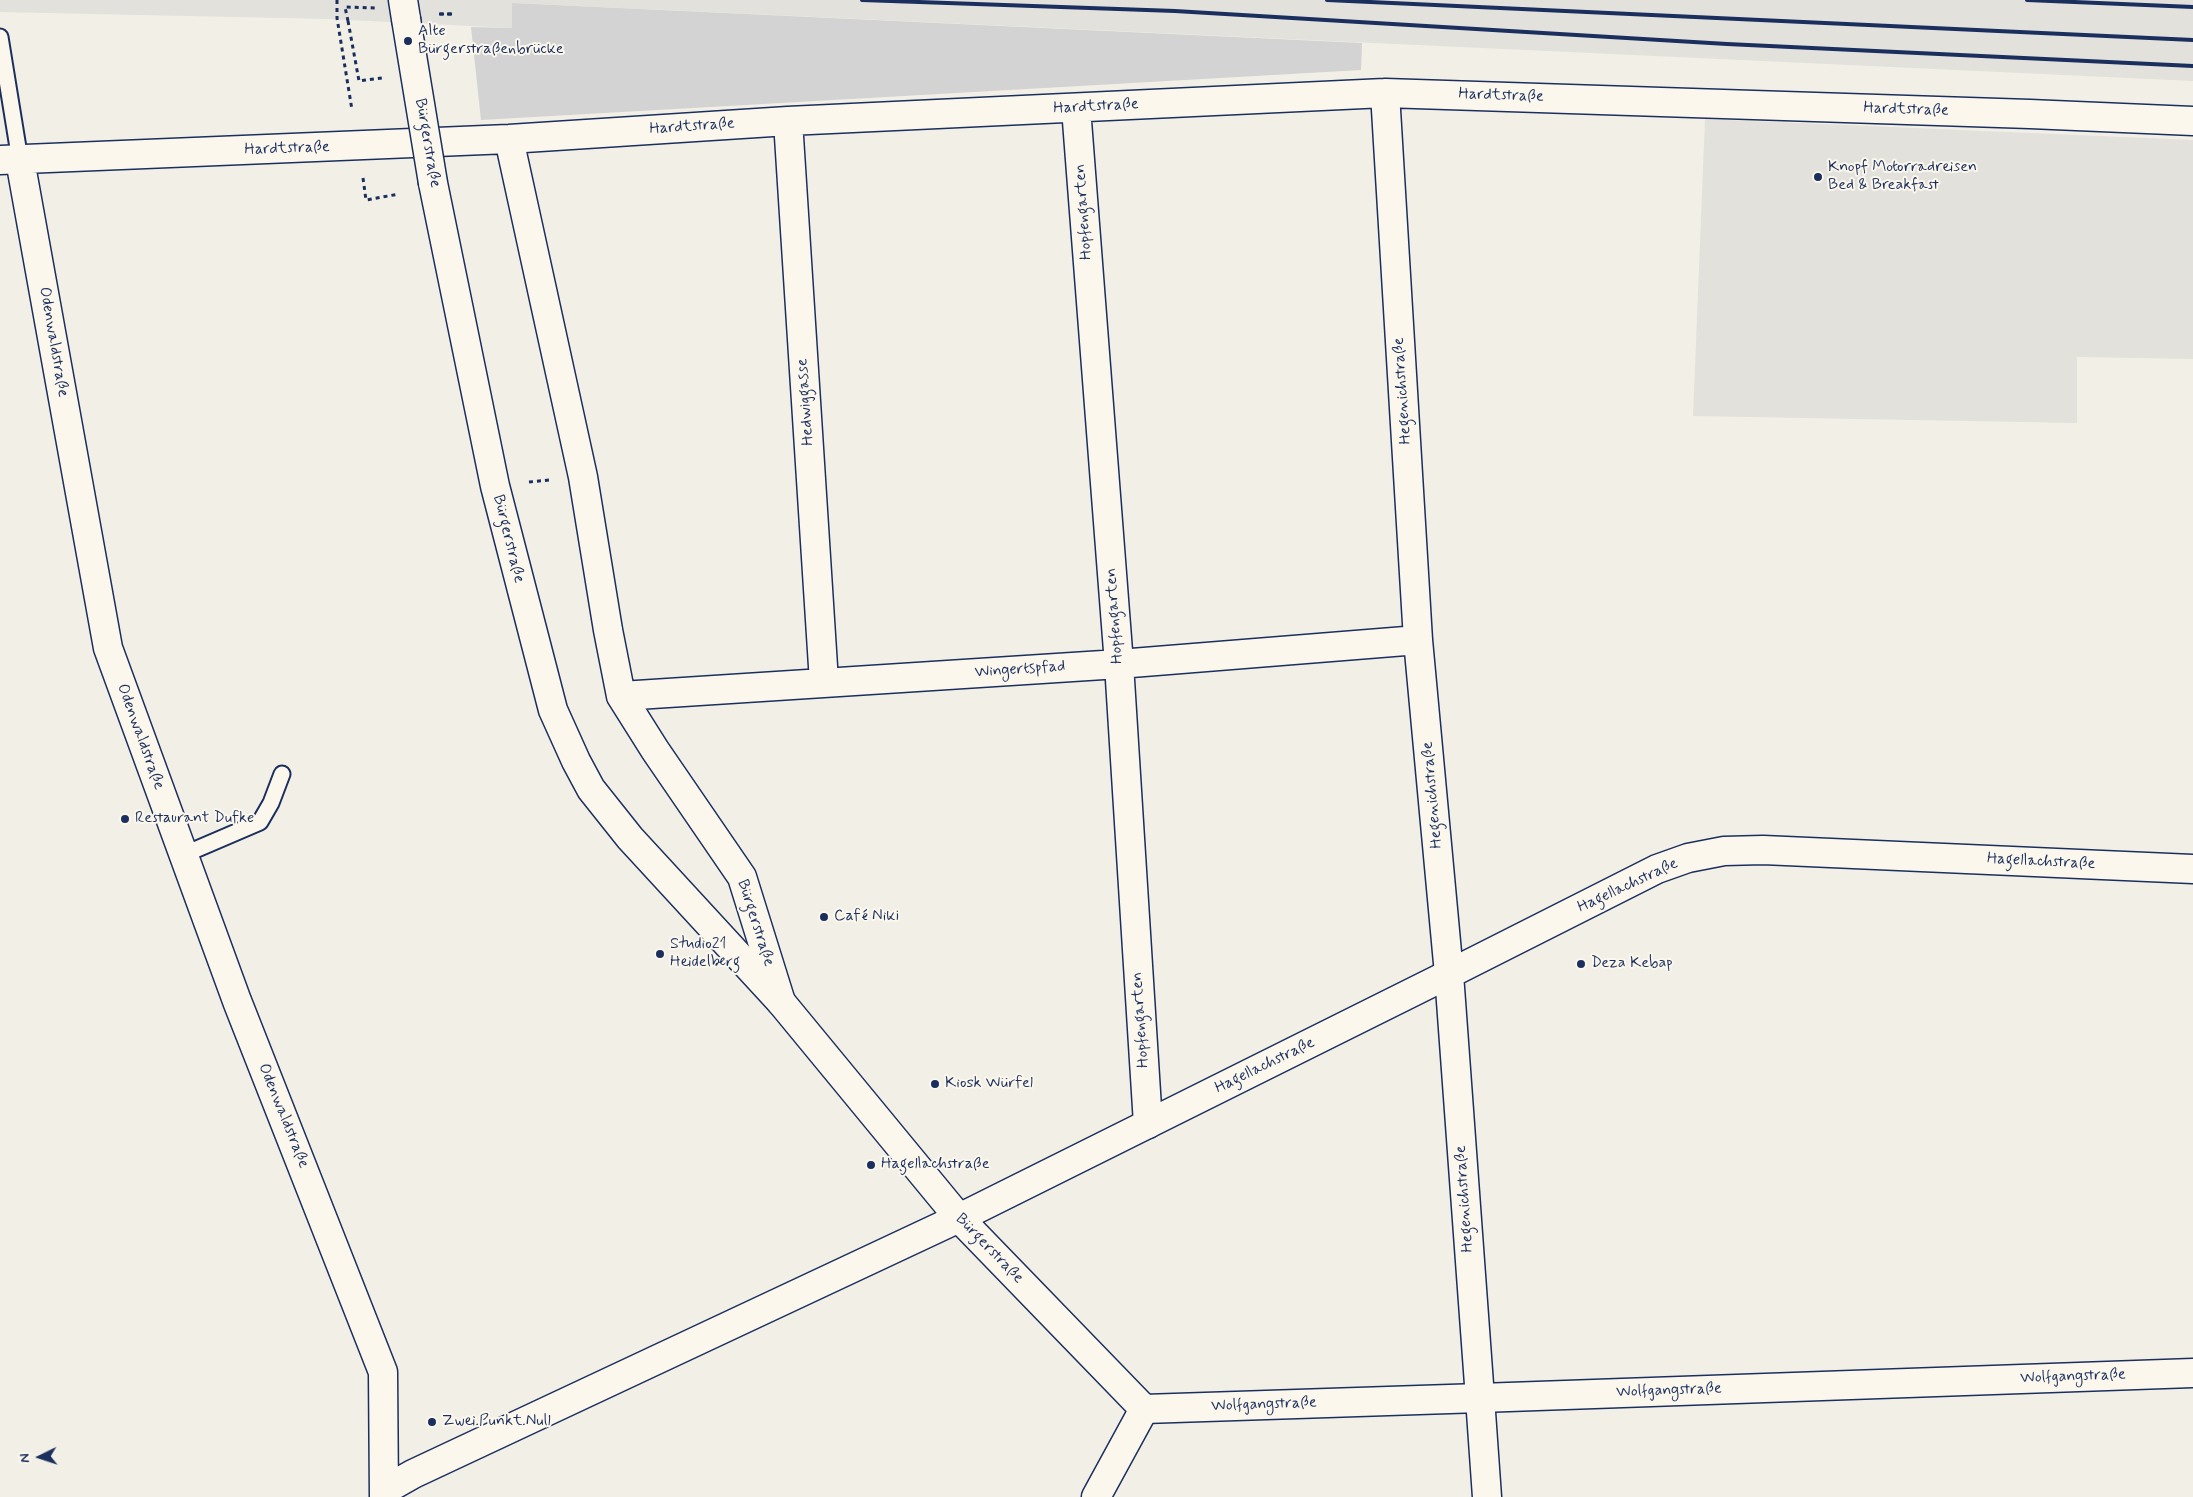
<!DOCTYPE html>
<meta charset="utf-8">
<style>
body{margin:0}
#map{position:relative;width:2193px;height:1497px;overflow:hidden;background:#f2efe6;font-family:Mynerve,sans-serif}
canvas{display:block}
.north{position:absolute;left:15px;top:1432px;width:50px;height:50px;-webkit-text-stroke:4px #fbf7ec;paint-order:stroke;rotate:266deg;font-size:14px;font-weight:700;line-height:20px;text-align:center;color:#1b2f5e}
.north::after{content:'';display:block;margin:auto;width:18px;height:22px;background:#1b2f5e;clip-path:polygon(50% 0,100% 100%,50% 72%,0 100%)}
</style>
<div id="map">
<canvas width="2193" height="1497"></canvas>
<div class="north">N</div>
</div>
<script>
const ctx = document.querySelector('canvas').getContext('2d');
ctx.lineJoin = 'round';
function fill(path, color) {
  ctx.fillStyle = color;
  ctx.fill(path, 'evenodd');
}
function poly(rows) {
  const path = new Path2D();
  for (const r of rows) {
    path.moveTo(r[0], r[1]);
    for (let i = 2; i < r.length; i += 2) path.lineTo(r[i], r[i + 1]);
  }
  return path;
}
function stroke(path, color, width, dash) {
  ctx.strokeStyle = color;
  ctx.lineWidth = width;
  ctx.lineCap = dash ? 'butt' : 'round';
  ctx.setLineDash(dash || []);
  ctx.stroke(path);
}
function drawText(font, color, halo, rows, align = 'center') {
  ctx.font = font + ' Mynerve,sans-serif';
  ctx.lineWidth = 4;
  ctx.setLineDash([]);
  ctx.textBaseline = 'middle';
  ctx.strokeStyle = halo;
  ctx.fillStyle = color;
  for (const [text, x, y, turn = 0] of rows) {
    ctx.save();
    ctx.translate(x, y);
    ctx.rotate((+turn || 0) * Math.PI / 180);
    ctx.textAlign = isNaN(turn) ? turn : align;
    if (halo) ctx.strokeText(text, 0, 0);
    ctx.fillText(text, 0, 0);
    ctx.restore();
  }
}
const built = poly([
 [0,0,2193,0,2193,81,513,3,512,28,328,19,0,12],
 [1705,119,2193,140,2193,359,2077,357,2077,423,1693,416]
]);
const green = poly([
 [512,3,1362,43,1361,70,481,120,471,27,512,28]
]);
const path = poly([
 [337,0,337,18,352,110],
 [439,14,452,14],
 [348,21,359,81,382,78],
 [363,178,366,200,399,194],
 [529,482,550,480]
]);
const service = poly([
 [0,37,20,160],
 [183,855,260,822,271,803,282,774]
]);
const minor = poly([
 [1385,93,1418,640,1449,974,1480,1398,2193,1373],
 [1076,108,1119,664,1148,1124],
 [788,121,824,682],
 [509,139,583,477,608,630,621,696,655,750,742,877,781,1002],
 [0,160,509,139,788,121,1385,93,2030,114,2193,121],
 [20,160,108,648,237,1001,383,1372,384,1497],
 [621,696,1119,664,1418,640],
 [1449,974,1657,869,1688,858,1724,851,1763,850,2193,869],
 [385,1490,413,1474,959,1218],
 [1096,1497,1144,1409]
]);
const tertiary = poly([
 [403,0,406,19],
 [433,183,495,486,553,710,576,761,591,789,630,838,781,1002,959,1218,1144,1409,1480,1398,1487,1497],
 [959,1218,1449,974]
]);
const rail = poly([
 [862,0,1175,11,1727,44,2193,66],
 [1327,0,2193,40],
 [2027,0,2193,7]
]);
const pathBridge = poly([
 [440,14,452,14],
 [348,21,345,7,375,8]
]);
const tertiaryBridge = poly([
 [406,19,433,183]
]);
const markers = [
 [408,41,5,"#1b2f5e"],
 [1818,177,5,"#1b2f5e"],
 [125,819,5,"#1b2f5e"],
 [824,917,5,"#1b2f5e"],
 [660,954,5,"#1b2f5e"],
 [1581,964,5,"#1b2f5e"],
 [935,1084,5,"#1b2f5e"],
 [871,1165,5,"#1b2f5e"],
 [432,1422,5,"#1b2f5e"]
];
const poiNames = [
 ["Alte",418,32],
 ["Bürgerstraßenbrücke",418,50],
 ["Knopf Motorradreisen",1828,168],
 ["Bed & Breakfast",1828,186],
 ["Restaurant Dufke",135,819],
 ["Café Niki",834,917],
 ["Studio21",670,945],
 ["Heidelberg",670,963],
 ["Deza Kebap",1591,964],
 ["Kiosk Würfel",945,1084],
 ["Hagellachstraße",881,1165],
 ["Zwei.Punkt.Null",442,1422]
];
const streetNames = [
 ["Hardtstraße",1501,96,2],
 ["Hardtstraße",1096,107,-3],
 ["Hardtstraße",1906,110,2],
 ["Hardtstraße",692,127,-4],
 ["Bürgerstraße",427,143,80],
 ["Hardtstraße",287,149,-2],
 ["Hopfengarten",1084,212,-94],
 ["Odenwaldstraße",53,342,80],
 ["Hegenichstraße",1403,391,-94],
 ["Hedwiggasse",806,402,-94],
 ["Bürgerstraße",508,539,76],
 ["Hopfengarten",1115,616,-94],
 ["Wingertspfad",1020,670,-4],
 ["Odenwaldstraße",140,737,70],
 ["Hegenichstraße",1433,795,-95],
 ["Hagellachstraße",2041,862,3],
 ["Hagellachstraße",1628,886,-25],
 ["Bürgerstraße",755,923,72],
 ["Hopfengarten",1141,1020,-94],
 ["Hagellachstraße",1265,1066,-26],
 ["Odenwaldstraße",283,1116,68],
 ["Hegenichstraße",1465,1199,-94],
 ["Bürgerstraße",989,1249,46],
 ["Wolfgangstraße",2073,1377,-2],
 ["Wolfgangstraße",1669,1391,-2],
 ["Wolfgangstraße",1264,1405,-2]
];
fill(built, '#e2e1dc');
fill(green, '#d2d3d2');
stroke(service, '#1b2f5e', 19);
stroke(minor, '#1b2f5e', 31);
stroke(tertiary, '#1b2f5e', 31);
stroke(path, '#1b2f5e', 3, [4, 4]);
stroke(service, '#fbf7ec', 15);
stroke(minor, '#fbf7ec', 28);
stroke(tertiary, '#fbf7ec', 28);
stroke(rail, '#1b2f5e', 4);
stroke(tertiaryBridge, '#1b2f5e', 31, []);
stroke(pathBridge, '#1b2f5e', 3, [4, 4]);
stroke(tertiaryBridge, '#fbf7ec', 28);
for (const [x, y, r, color] of markers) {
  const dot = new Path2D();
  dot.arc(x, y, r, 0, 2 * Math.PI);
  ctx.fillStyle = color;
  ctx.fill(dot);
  stroke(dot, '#fbf7ec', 2);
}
drawText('16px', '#1b2f5e', '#fbf7ec', poiNames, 'left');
drawText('16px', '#1b2f5e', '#fbf7ec', streetNames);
</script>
